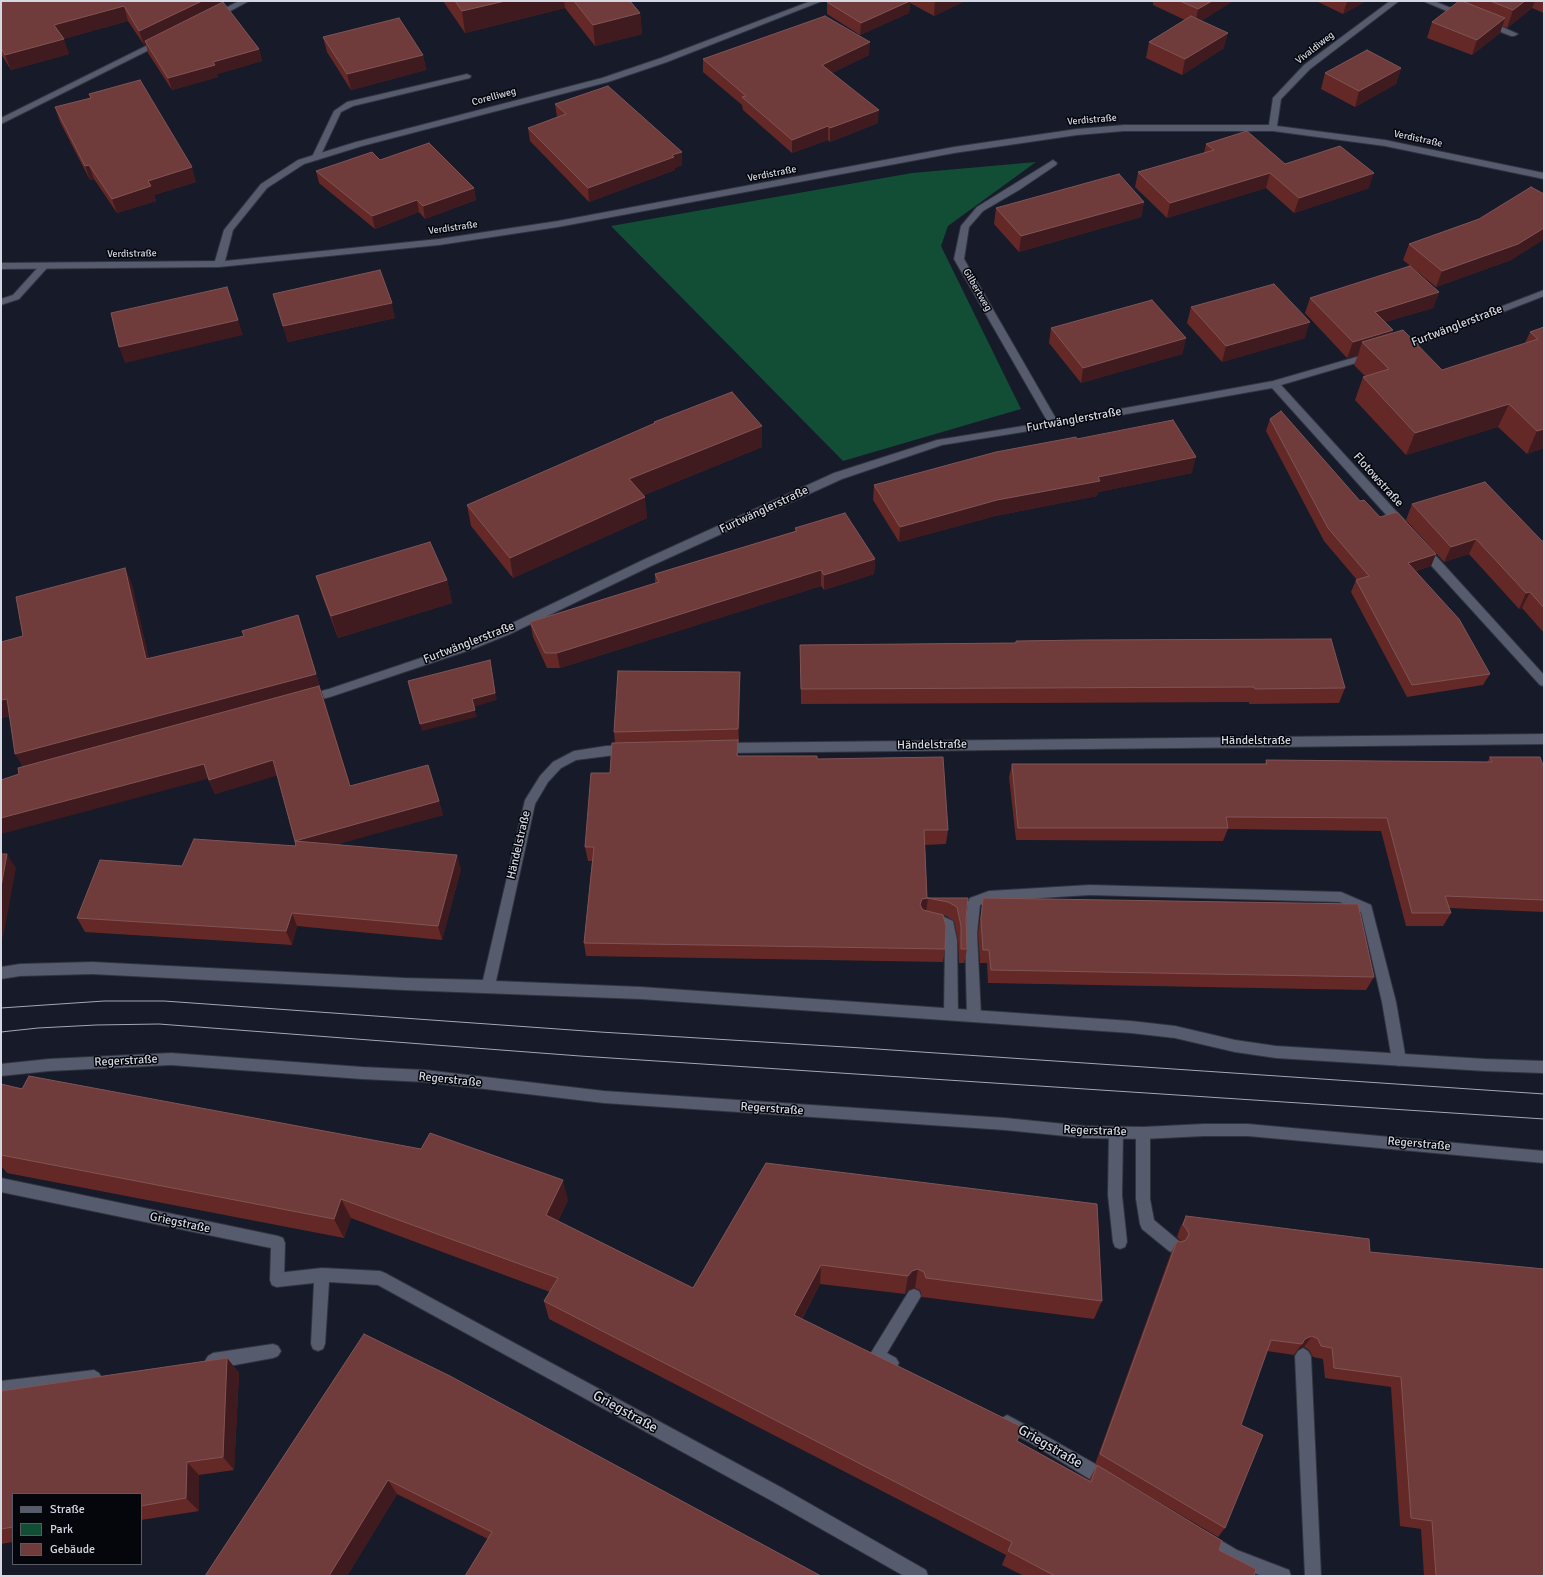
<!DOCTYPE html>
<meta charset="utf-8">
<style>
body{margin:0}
#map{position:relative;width:1545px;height:1577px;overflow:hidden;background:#161a29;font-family:Signika,sans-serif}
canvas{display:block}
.frame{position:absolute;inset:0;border:2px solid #d5d8e3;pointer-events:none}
.legend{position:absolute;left:12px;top:1493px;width:130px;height:72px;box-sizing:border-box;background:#04060b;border:1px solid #585a61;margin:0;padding:5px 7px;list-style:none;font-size:12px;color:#d5d8e3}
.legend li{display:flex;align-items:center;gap:8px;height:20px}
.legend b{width:20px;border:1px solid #585a61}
</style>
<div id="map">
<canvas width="1545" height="1577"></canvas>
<div class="frame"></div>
<ul class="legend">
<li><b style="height:5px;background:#565b6d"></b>Straße</li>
<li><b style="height:11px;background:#124d36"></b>Park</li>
<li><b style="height:11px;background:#703c3b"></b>Gebäude</li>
</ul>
</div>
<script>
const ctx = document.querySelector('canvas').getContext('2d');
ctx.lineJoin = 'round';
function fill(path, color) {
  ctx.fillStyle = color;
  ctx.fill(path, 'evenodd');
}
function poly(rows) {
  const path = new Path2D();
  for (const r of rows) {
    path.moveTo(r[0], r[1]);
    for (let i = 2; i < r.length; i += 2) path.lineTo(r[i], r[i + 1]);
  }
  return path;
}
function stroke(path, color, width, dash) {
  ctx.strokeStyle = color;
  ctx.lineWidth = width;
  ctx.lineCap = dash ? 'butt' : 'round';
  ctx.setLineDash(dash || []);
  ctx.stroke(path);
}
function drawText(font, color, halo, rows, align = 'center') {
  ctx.font = font + ' Signika,sans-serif';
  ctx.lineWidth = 3;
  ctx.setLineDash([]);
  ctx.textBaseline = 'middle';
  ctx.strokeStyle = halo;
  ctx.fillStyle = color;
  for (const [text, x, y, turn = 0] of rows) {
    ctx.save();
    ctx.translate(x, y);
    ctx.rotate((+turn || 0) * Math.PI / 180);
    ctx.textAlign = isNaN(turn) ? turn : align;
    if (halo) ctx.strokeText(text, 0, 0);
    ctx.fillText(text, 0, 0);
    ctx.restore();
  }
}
const green = poly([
 [1036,162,948,226,941,246,1021,409,843,461,611,226,912,173]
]);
const service = poly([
 [1423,1,1434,1,1468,15,1467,17,1461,17,1423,1],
 [1483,21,1489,21,1518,34,1514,36,1511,36,1483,25,1483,21],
 [467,74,471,76,470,78,353,106,341,112,319,159,316,160,312,157,334,111,347,102,467,74],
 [1053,160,1057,163,1056,165,1019,190,983,211,969,227,964,259,1059,424,1054,427,1049,424,954,259,961,226,977,207,1053,160],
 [44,263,49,266,47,268,19,299,1,305,1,299,13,295,41,264,44,263],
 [1090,885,1341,892,1371,905,1396,1002,1406,1060,1404,1064,1399,1066,1394,1064,1392,1060,1382,1002,1361,912,1340,902,1090,895,990,901,980,905,977,933,981,1016,979,1020,974,1022,969,1020,967,1016,965,933,968,902,970,898,989,891,1090,885],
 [930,914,942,916,953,921,957,940,958,1014,956,1018,951,1020,946,1018,944,1014,945,940,942,928,926,923,924,919,926,915,930,914],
 [1116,1126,1121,1127,1123,1132,1122,1195,1127,1242,1125,1247,1120,1249,1115,1247,1113,1242,1108,1195,1109,1132,1111,1127,1116,1126],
 [1143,1127,1148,1128,1150,1133,1150,1199,1154,1220,1179,1241,1181,1246,1179,1251,1174,1253,1169,1251,1142,1229,1140,1224,1136,1199,1136,1133,1138,1128,1143,1127]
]);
const pedestrian = poly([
 [1,1178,278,1236,283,1238,285,1243,284,1280,282,1285,277,1287,272,1285,270,1280,271,1248,1,1192,1,1178],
 [914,1289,919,1291,921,1296,887,1353,896,1358,899,1363,896,1368,891,1371,872,1361,869,1356,909,1291,914,1289],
 [273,1344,278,1346,281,1351,278,1356,273,1358,213,1369,208,1366,205,1361,208,1356,213,1353,273,1344],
 [1303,1348,1308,1351,1311,1356,1321,1576,1305,1576,1295,1356,1298,1351,1303,1348],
 [94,1370,99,1373,102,1378,99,1383,94,1386,1,1397,1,1381,94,1370],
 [1007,1415,1039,1432,1113,1474,1115,1480,1113,1486,1107,1488,1101,1486,1029,1442,1002,1428,999,1423,1002,1418,1007,1415],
 [1207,1532,1237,1550,1289,1570,1291,1576,1262,1576,1226,1562,1201,1546,1199,1540,1201,1534,1207,1532]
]);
const minor = poly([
 [239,1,249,1,217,18,214,18,210,16,239,1],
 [811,1,822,1,667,62,608,82,362,146,304,164,267,188,233,230,225,261,439,239,558,221,954,147,1077,129,1124,125,1269,125,1273,98,1304,65,1390,1,1399,1,1310,69,1281,99,1277,126,1385,140,1544,173,1544,179,1385,146,1273,131,1124,131,1077,135,954,153,558,227,439,245,219,267,1,269,1,263,215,261,224,230,261,184,298,160,356,142,602,78,661,58,811,1],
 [158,40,161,40,165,42,1,124,1,118,158,40],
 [1544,290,1544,296,1423,343,1400,350,1395,347,1397,345,1417,339,1544,290],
 [1370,353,1373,354,1375,356,1373,358,1281,385,1406,522,1407,525,1406,528,1398,528,1272,388,1054,427,942,445,842,479,651,566,510,634,473,649,330,697,307,703,303,702,301,699,303,696,329,689,465,643,502,628,643,560,834,473,937,440,1054,421,1273,381,1370,353],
 [1422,544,1426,545,1544,675,1544,686,1540,685,1418,551,1417,548,1418,545,1422,544],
 [1544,734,1544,744,723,753,719,751,717,748,719,745,723,743,1544,734],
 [627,745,631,747,633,750,631,753,576,760,561,768,548,782,535,804,496,981,641,987,1131,1021,1175,1026,1235,1040,1276,1046,1485,1059,1544,1061,1544,1073,1485,1071,1276,1058,1235,1052,1175,1038,1131,1033,641,999,404,990,92,974,20,976,1,979,1,967,20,964,92,962,404,978,483,980,525,800,540,776,553,762,574,751,606,746,627,745],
 [171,1053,362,1067,425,1070,604,1091,1005,1118,1085,1126,1143,1127,1204,1124,1248,1124,1544,1151,1544,1163,1248,1136,1204,1136,1143,1139,1085,1138,1005,1130,604,1103,425,1082,362,1079,171,1065,49,1071,1,1076,1,1064,49,1059,171,1053],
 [322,1268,380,1271,385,1273,784,1489,926,1570,928,1576,904,1576,772,1501,378,1285,329,1282,325,1344,323,1349,318,1351,313,1349,311,1344,314,1283,277,1287,272,1285,270,1280,272,1275,277,1273,322,1268]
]);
const tram = poly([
 [1,1008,104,1001,164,1001,600,1032,862,1048,1544,1094],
 [1,1032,38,1028,96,1025,159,1024,580,1056,1544,1119]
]);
const wall = poly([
 [1,1,219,1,220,4,259,49,262,61,217,74,218,77,172,90,148,53,146,44,144,45,128,21,63,39,69,54,11,70,1,54],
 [443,1,630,1,640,13,642,34,595,46,565,8,465,33],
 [830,1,965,1,934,16,910,3,909,13,860,35,827,14,827,2],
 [1153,1,1233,1,1201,21,1224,48,1182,75,1146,58,1149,42,1185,20,1153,5],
 [1316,1,1366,1,1343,14],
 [1465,1,1544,1,1544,13,1532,8,1507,28,1502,26,1500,33,1472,55,1427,38,1432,22],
 [323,37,423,55,426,70,351,90,327,52],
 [869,55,832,73,878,123,830,142,828,140,792,153,743,110,742,105,703,72,703,59],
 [1401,68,1396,84,1355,107,1321,89,1325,73],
 [89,94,196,182,154,195,156,201,117,213,94,179,90,180,60,122,55,107,91,98],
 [555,104,682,165,675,168,675,170,589,202,530,141,528,128,557,117],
 [1206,144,1285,164,1369,188,1294,213,1266,188,1167,218,1135,187,1138,172,1204,153],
 [380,160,474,188,476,200,425,219,419,212,375,229,319,183,316,171],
 [1544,194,1544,239,1511,260,1436,287,1403,260,1409,244,1479,219],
 [1144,202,1141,217,1019,252,994,224,996,208],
 [1439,292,1433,308,1385,322,1392,333,1442,370,1525,343,1530,332,1544,327,1544,448,1527,454,1498,427,1406,455,1355,400,1363,377,1365,376,1354,365,1358,355,1347,358,1305,313,1310,298],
 [273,294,395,318,288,342],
 [1191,307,1305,338,1222,362,1187,323],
 [1051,328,1186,338,1182,354,1081,383,1049,343],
 [1270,419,1360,501,1380,517,1436,554,1431,566,1416,571,1490,674,1483,685,1407,697,1351,592,1356,580,1357,580,1324,541,1266,431],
 [654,422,762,447,644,495,647,518,513,578,471,526,467,505,654,424],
 [1077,439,1192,473,1098,492,1097,496,995,516,899,542,873,500,874,485],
 [1412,504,1542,541,1544,541,1544,633,1522,608,1519,609,1469,554,1444,562,1406,520],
 [795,528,875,559,874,574,824,590,821,586,560,668,547,668,533,637,530,622,655,583,655,574,795,531],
 [125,568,132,585,149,659,303,631,350,786,439,801,443,815,336,844,461,869,442,940,297,926,292,945,85,932,77,918,182,866,296,846,277,775,215,794,208,779,19,774,23,766,10,716,1,718,23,636],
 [316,576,447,580,452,603,338,638,323,598],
 [1016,641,1345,688,1339,703,1249,704,1249,702,801,704,800,645,1016,643],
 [740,672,740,684,739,741,738,741,738,756,817,759,948,830,946,844,925,845,927,898,968,898,966,919,967,949,964,963,959,963,958,940,954,921,946,916,937,914,945,949,943,962,586,956,584,943,592,861,588,861,585,847,610,773,615,743,614,732],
 [1490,757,1544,768,1544,912,1449,908,1451,913,1443,926,1406,926,1381,831,1228,829,1223,841,1016,840,1009,777,1012,764,1265,764,1266,760,1487,762],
 [983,898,1374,977,1366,990,988,983,987,963,980,963,978,933],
 [1,1084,568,1200,558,1221,693,1288,766,1163,1102,1301,1094,1319,922,1297,920,1290,915,1288,908,1290,905,1294,820,1284,802,1319,1017,1441,1089,1480,1097,1465,1219,1550,1254,1576,1024,1576,1002,1565,1006,1555,549,1319,544,1301,550,1292,351,1218,344,1238,7,1173,1,1166],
 [1186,1216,1370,1252,1544,1576,1424,1576,1421,1529,1400,1526,1391,1387,1325,1378,1323,1359,1313,1357,1309,1350,1304,1347,1298,1349,1294,1355,1267,1351,1241,1425,1225,1528,1218,1537,1095,1464,1171,1253,1177,1241,1181,1242,1180,1240,1177,1237,1180,1228],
 [364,1334,821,1576,488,1539,397,1494,347,1576,205,1576],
 [227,1358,239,1373,234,1470,199,1475,199,1511,141,1520,141,1494,13,1494,13,1542,1,1544,1,1391]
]);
const shadedWall = poly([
 [202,1,219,1,221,8,145,41,146,44,144,45,139,31],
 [505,1,564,1,565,8,465,33,462,11],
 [910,1,909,13,860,35,861,23],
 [935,1,965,1,934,16],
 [1212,1,1233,1,1195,25,1198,9],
 [1348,1,1366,1,1343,14,1347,2],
 [1525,1,1535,1,1532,8,1507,28,1513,10],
 [124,6,128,21,59,40,54,25],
 [640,13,642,34,595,46,593,25],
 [1505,18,1500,33,1472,55,1477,40],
 [1228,33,1224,48,1182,75,1185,59],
 [64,39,69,54,11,70,5,55],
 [870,42,869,55,822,78,822,65],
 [259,49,262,61,217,74,218,77,172,90,168,78,213,62],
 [423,55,426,70,351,90,347,74],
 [1401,68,1396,84,1355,107,1359,91],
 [879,110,878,123,830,142,830,128],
 [828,126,828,140,792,153,792,140],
 [682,152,682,165,675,168,675,170,589,202,588,188],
 [89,165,94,179,90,180,85,166],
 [192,167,196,182,154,195,156,201,117,213,112,199,148,181],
 [1270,173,1266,188,1167,218,1170,203],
 [1374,173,1369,188,1294,213,1299,198],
 [474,188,476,200,425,219,423,206],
 [417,200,419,212,375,229,372,216],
 [1144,202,1141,217,1019,252,1021,236],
 [1544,228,1544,239,1511,260,1436,287,1442,271],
 [1439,292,1433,308,1369,327,1375,312],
 [392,303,395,318,288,342,283,326],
 [238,320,243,335,125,363,119,347],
 [1310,322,1305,338,1222,362,1226,346],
 [1393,330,1388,346,1362,342,1358,355,1347,358,1353,342],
 [1186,338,1182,354,1081,383,1083,368],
 [1509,404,1498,427,1406,455,1415,433],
 [762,426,762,447,631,500,629,479],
 [1544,429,1544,448,1527,454,1537,431],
 [1196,457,1192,473,1098,492,1097,496,995,516,899,542,900,527,997,500,1098,477],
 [645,497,647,518,513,578,510,558],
 [1476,539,1469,554,1444,562,1451,547],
 [1436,554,1431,566,1403,575,1408,563],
 [875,559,874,574,824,590,824,575],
 [125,568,132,585,153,675,146,659],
 [821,570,821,586,560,668,557,653],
 [447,580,452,603,338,638,331,616],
 [1530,592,1522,608,1519,609,1526,593],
 [298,615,355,800,320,690,24,769,15,754],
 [490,660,497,700,473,707,472,699],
 [740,672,740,684,739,741,738,729],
 [7,699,16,714,1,718,1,700],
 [475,710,477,717,422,731,420,724],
 [273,760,279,775,215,794,209,780],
 [204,764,211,778,1,834,1,818],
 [439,801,443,815,300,855,295,841],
 [7,854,16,868,3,938,1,935,1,887],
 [457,855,461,869,442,940,438,926],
 [928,898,926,912,919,919,920,905,922,899],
 [292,913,297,926,292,945,286,931],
 [563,1180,568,1200,551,1235,546,1215],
 [341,1199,351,1218,344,1238,334,1219],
 [821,1265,820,1284,794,1333,794,1315],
 [918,1269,915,1288,908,1290,905,1294,908,1276,912,1271],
 [1312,1336,1304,1347,1298,1349,1305,1339],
 [227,1358,239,1373,234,1470,223,1457],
 [187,1462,199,1475,199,1511,186,1498],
 [388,1480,397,1494,347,1576,329,1576]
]);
const building = poly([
 [1,1,202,1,139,31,124,6,54,25,64,39,5,55,1,48,1,1],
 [455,1,505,1,462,11,455,1],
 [574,1,630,1,640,13,593,25,574,1],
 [830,1,910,1,861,23,827,2,830,1],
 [1180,1,1212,1,1198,9,1180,1],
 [1459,1,1462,1,1505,18,1477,40,1432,22,1459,1],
 [1490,1,1525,1,1513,10,1490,1],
 [223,2,259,49,213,62,215,65,168,78,145,41,223,2],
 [825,16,870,42,822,65,879,110,830,128,828,126,792,140,742,97,746,96,703,59,825,16],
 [1191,16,1228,33,1185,59,1149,42,1191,16],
 [399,18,423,55,347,74,323,37,399,18],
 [1367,50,1401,68,1359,91,1325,73,1367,50],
 [140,80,192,167,148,181,151,186,112,199,89,165,85,166,55,107,91,98,89,94,140,80],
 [608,86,682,152,672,155,674,157,588,188,528,128,566,114,555,104,608,86],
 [1247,131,1285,164,1340,146,1374,173,1299,198,1270,173,1170,203,1138,172,1214,150,1206,144,1247,131],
 [429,143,474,188,423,206,417,200,372,216,316,171,372,152,380,160,429,143],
 [1119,174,1144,202,1021,236,996,208,1119,174],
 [1531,187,1544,194,1544,228,1518,244,1442,271,1409,244,1479,219,1531,187],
 [1410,266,1439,292,1375,312,1393,330,1353,342,1310,298,1410,266],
 [380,270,392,303,283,326,273,294,380,270],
 [1274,284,1310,322,1226,346,1191,307,1274,284],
 [227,287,238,320,119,347,111,313,227,287],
 [1152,300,1186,338,1083,368,1051,328,1152,300],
 [1544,327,1544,429,1537,431,1509,404,1415,433,1363,377,1389,369,1362,342,1403,330,1442,370,1538,339,1530,332,1544,327],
 [732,392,762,426,629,479,645,497,510,558,467,505,655,423,654,422,732,392],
 [1281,411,1360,501,1364,500,1380,517,1397,512,1436,554,1408,563,1459,619,1490,674,1412,685,1356,580,1369,576,1328,528,1270,419,1281,411],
 [1173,420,1196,457,1098,477,1100,481,997,500,900,527,874,485,996,452,1076,437,1077,439,1173,420],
 [1485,482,1542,541,1544,541,1544,608,1530,592,1526,593,1476,539,1451,547,1412,504,1485,482],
 [845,513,875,559,824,575,821,570,557,653,545,653,530,622,659,582,655,574,797,531,795,528,845,513],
 [430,542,447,580,331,616,316,576,430,542],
 [125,568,146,659,244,636,242,631,298,615,316,674,15,754,7,699,1,700,1,642,23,636,16,597,125,568],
 [1331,639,1345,688,1255,689,1254,687,801,689,800,645,1016,643,1016,641,1084,640,1331,639],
 [490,660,495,693,472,699,475,710,420,724,408,681,490,660],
 [618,671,740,672,738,729,614,732,618,671],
 [319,686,350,786,428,765,439,801,295,841,273,760,209,780,204,764,1,818,1,780,19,774,18,768,319,686],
 [738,740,737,756,817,756,817,759,943,757,948,830,924,830,927,898,968,898,966,919,967,949,961,949,961,926,957,907,948,902,928,898,922,899,920,905,923,910,943,915,946,926,945,949,584,943,594,847,585,847,591,773,610,773,612,743,738,740],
 [1490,757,1540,757,1544,768,1544,900,1445,896,1451,913,1412,913,1387,818,1226,817,1228,828,1018,828,1012,764,1267,764,1266,760,1492,762,1490,757],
 [194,839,296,846,295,841,457,855,438,926,292,913,286,931,77,918,100,860,182,866,194,839],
 [1,854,7,854,1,887,1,854],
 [983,898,1358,904,1374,977,991,970,989,950,983,950,981,919,983,898],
 [29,1076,421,1149,430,1133,563,1180,546,1215,693,1288,766,1163,1097,1204,1102,1301,926,1278,924,1272,918,1269,912,1271,908,1276,821,1265,794,1315,1022,1427,1017,1441,1091,1482,1097,1465,1222,1541,1219,1550,1256,1569,1254,1576,1055,1576,1008,1551,1012,1542,544,1301,558,1278,341,1199,334,1219,1,1155,1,1084,22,1089,29,1076],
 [1186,1216,1369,1239,1370,1252,1544,1269,1544,1576,1436,1576,1432,1521,1411,1518,1401,1377,1334,1368,1332,1348,1321,1346,1318,1339,1312,1336,1305,1339,1302,1344,1271,1340,1241,1425,1263,1435,1225,1528,1100,1454,1177,1241,1181,1242,1186,1240,1189,1234,1186,1228,1183,1225,1186,1216],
 [364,1334,450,1376,821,1576,465,1576,492,1532,388,1480,329,1576,205,1576,364,1334],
 [227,1358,223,1457,187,1462,186,1498,141,1506,141,1494,13,1494,13,1527,1,1529,1,1391,227,1358]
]);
const farStreetnames = [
 ["Vivaldiweg",1315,48,-38],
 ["Corelliweg",494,97,-15],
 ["Verdistraße",1092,120,-5],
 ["Verdistraße",1418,139,12],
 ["Verdistraße",772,174,-11],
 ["Verdistraße",453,228,-8],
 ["Verdistraße",132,254,-1],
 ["Gilbertweg",977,290,60]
];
const streetNames = [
 ["Furtwänglerstraße",1457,326,-21],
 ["Furtwänglerstraße",1074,420,-10],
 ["Flotowstraße",1378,480,48],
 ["Furtwänglerstraße",764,510,-25],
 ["Furtwänglerstraße",469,643,-21],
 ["Händelstraße",1256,741],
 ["Händelstraße",932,745,-1],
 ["Händelstraße",519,845,-77],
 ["Regerstraße",126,1061,-3],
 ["Regerstraße",450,1080,6],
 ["Regerstraße",772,1109,4],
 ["Regerstraße",1095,1131,2],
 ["Regerstraße",1419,1144,5],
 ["Griegstraße",180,1223,12]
];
const nearStreetnames = [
 ["Griegstraße",625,1412,29],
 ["Griegstraße",1050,1447,30]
];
fill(green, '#124d36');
stroke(service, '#31333f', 2);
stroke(pedestrian, '#31333f', 2);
stroke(minor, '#31333f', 2);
fill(service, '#565b6d');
fill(pedestrian, '#565b6d');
fill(minor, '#565b6d');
stroke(tram, '#a5a8b4', 1);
fill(wall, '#642926');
fill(shadedWall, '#3f1b1f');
fill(building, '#703c3b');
stroke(building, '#805455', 1);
drawText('10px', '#d5d8e3', '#04060b', farStreetnames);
drawText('12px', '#d5d8e3', '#04060b', streetNames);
drawText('14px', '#d5d8e3', '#04060b', nearStreetnames);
</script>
